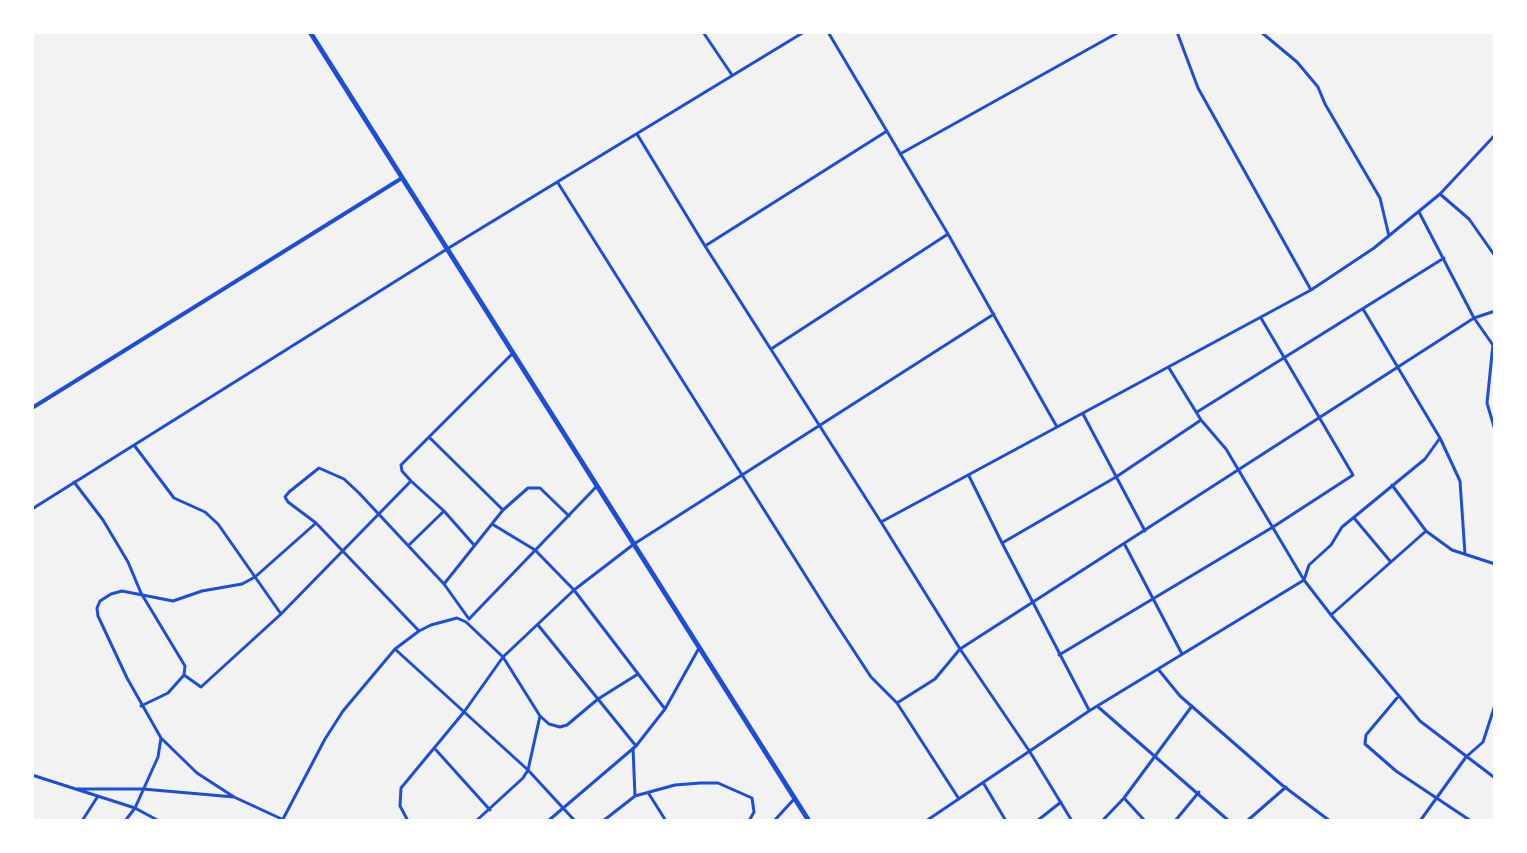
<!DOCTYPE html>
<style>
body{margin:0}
#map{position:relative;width:1527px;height:853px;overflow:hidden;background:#f2f2f2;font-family:Manrope,sans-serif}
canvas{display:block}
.frame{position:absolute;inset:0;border:34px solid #fff;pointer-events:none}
</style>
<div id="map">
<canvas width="1527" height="853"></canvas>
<div class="frame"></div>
</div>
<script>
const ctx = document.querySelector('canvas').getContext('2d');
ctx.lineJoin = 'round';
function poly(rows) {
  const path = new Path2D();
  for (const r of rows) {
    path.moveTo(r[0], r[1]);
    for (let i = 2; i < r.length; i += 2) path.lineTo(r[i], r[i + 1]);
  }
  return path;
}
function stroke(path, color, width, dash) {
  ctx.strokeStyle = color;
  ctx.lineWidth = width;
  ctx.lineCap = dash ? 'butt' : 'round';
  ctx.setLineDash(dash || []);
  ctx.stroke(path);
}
const minor = poly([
 [703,32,732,75],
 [828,32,948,234,1057,427],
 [1177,32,1198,88,1311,290],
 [1261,32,1297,62,1318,87,1325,104,1380,198,1389,236],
 [637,134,705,246,881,522,1311,290,1374,248,1440,194,1495,135],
 [900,154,1119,32],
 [558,183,831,616,871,677,897,703,959,799],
 [1440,194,1469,219,1495,256],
 [705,246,887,131],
 [1363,309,1440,438,1460,481,1465,554],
 [1495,311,1474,318,1495,348],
 [1493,344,1487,403,1495,430],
 [771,349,948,234],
 [1169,368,1201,420,1226,449,1304,580,1331,615,1420,721,1495,778],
 [1197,412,1444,258],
 [1083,414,1145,531],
 [430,438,503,510],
 [134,445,174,498,205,512,218,524,281,614],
 [969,476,1002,543,1116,477,1201,420],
 [74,482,103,520,128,562,141,593,185,666,184,675,201,687,281,614,411,481],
 [1392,485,1426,531,1452,550,1495,564],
 [32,509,447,249,804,32],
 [1354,518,1390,561],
 [881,522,960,649,1030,752,1072,821],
 [492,524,535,550,574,590,665,709],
 [1002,543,1089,710],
 [409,545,444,511],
 [474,545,444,511,411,481,402,471,401,465,513,353],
 [1125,545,1182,654],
 [444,584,503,510,528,488,540,488,569,516],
 [1331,615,1426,531],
 [469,619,597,486],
 [538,625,636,746],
 [419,631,316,523,288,502,285,497,289,492,319,468,344,479,359,493,444,584,469,619],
 [396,650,528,770,575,821],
 [1059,655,1273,527,1353,475,1261,318],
 [1158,669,1180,696,1282,785,1330,821],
 [1397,698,1366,735,1365,744,1396,771,1471,821],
 [897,703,935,679,960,649,1474,318,1419,212],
 [141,706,168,693,184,675],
 [1097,706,1229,821],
 [540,716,549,724,560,727,567,725,598,699,638,674],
 [633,748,635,796],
 [436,750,490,810],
 [32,775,135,808,159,821],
 [984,784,1006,821],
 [76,789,143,789,234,797,286,821],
 [649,794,666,821],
 [234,797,197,773,161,738,127,678,98,616,97,608,100,601,111,594,122,591,173,601,202,591,242,584,255,577,316,523],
 [1124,798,1145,821],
 [82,821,98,796],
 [125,821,135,808,158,757,161,738],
 [282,821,325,739,343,711,395,649,419,631,431,625,457,618,466,622,503,657,574,590,634,544,994,314],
 [408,821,400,806,401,788,464,712,503,657,540,716,528,770,523,778,476,821],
 [548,821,636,746,665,709,699,648],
 [603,821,635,796,675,785,700,783,718,783,752,798,754,812,749,821],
 [774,821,795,798],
 [926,821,1089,711,1304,580,1309,565,1331,545,1342,527,1425,459,1440,438],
 [1037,821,1061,802],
 [1102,821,1124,798,1192,706],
 [1175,821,1199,792],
 [1247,821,1286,787],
 [1420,821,1466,757,1483,742,1495,705]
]);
const tertiary = poly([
 [32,408,402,178]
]);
const primary = poly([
 [310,32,809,821]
]);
stroke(minor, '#1d4ed8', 3);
stroke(tertiary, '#1d4ed8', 4);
stroke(primary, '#1d4ed8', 5);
</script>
